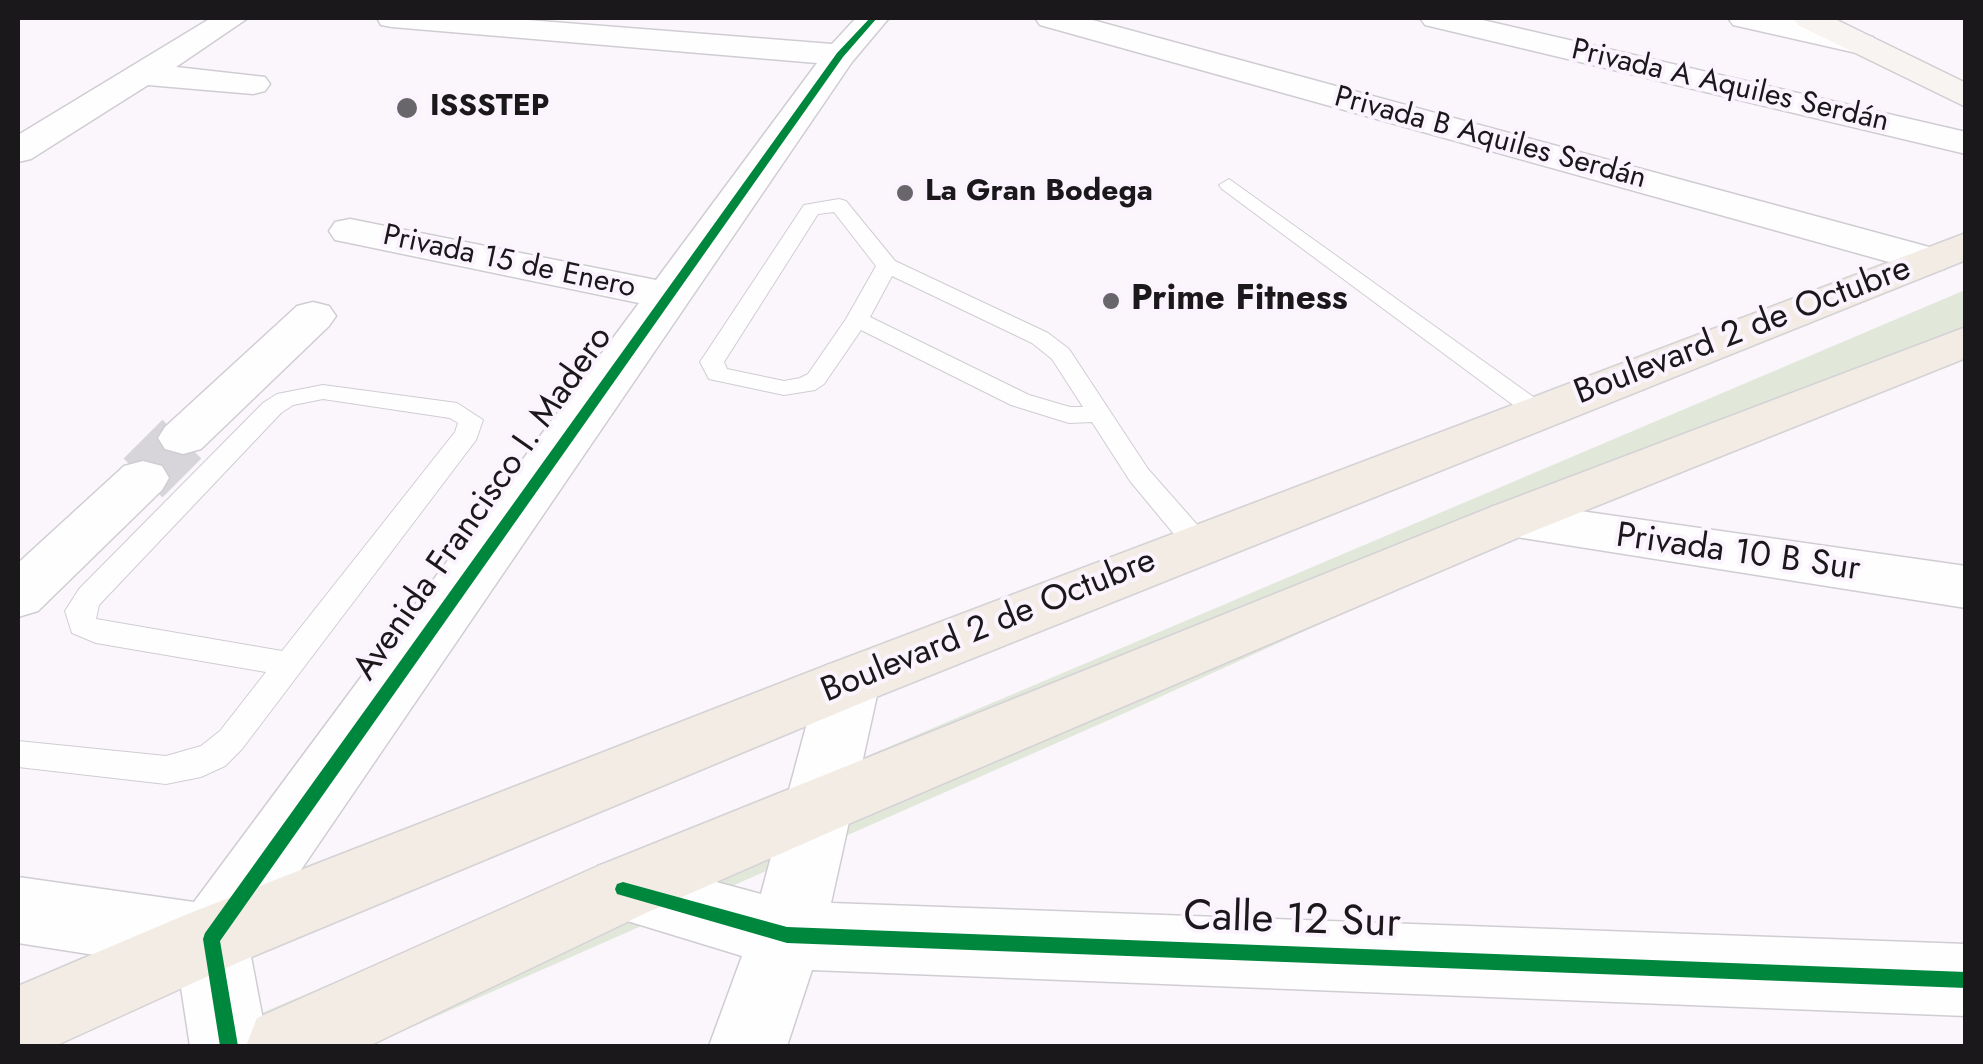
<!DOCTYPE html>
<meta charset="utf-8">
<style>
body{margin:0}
#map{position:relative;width:1983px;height:1064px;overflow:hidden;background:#faf6fc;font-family:Jost,sans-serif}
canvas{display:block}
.frame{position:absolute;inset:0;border:20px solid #1a181b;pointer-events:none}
</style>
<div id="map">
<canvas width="1983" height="1064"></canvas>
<div class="frame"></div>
</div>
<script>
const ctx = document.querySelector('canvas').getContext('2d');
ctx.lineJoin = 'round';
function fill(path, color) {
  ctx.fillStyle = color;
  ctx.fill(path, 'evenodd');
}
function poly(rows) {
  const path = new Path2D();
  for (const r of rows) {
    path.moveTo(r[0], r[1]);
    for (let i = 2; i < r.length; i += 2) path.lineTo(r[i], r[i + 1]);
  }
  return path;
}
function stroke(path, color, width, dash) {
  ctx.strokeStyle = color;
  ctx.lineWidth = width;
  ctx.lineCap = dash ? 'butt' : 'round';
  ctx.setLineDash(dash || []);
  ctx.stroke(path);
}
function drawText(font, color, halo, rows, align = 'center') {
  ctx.font = font + ' Jost,sans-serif';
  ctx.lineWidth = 8;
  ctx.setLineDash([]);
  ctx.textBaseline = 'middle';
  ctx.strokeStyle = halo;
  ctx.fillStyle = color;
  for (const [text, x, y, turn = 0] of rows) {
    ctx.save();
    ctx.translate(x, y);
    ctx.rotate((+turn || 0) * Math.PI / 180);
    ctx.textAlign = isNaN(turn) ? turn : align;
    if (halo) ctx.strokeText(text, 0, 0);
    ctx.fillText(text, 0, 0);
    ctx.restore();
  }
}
const green = poly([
 [1965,290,1965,330,1127,712,369,1046,184,1046]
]);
const minorTunnel = poly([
 [143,478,183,438]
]);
const service = poly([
 [1229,179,1546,406,1549,411,1546,416,1528,416,1222,189,1219,185,1229,179],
 [839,199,846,201,895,261,1048,333,1069,349,1148,469,1208,537,1212,544,1208,551,1188,551,1130,481,1092,422,1069,423,1011,405,861,330,824,384,815,390,784,395,709,379,700,362,804,205,839,199],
 [834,212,876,266,846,319,808,374,800,378,784,381,727,369,724,362,818,214,834,212],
 [892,276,1032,343,1052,359,1083,407,1070,407,1029,395,870,317,892,276],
 [323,385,457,403,483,420,476,440,242,749,225,766,201,777,166,784,18,767,18,741,166,756,201,746,220,731,266,672,96,643,72,633,65,611,79,589,263,403,277,394,323,385],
 [323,399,450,418,458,423,455,432,282,651,96,619,99,605,281,413,293,405,323,399]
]);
const minor = poly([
 [211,18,248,18,176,67,265,77,270,84,265,91,253,94,148,85,31,159,18,162,18,135,211,18],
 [377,18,502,18,832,44,856,18,889,18,852,62,249,946,268,1046,190,1046,178,968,18,943,18,877,194,902,639,303,350,243,335,240,329,231,335,222,350,219,656,280,817,63,392,27,381,25,377,18],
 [1035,18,1085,18,1944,251,1950,260,1944,269,1929,273,1914,269,1040,25,1035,18],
 [1420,18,1474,18,1966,132,1966,154,1425,25,1420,18],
 [1728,18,1785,18,1873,37,1877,44,1873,51,1861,54,1733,25,1728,18],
 [313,302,329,306,336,316,329,326,201,449,183,454,165,449,158,438,165,427,297,306,313,302],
 [143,461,162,466,169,478,162,490,38,611,18,617,18,563,124,466,143,461],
 [1510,501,1966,566,1966,608,1491,533,1483,520,1491,507,1510,501],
 [849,658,871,665,880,682,831,903,1966,944,1966,1016,812,970,787,1046,709,1046,742,956,598,912,587,889,598,866,623,857,761,894,818,682,827,665,849,658]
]);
const secondary = poly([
 [1793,18,1833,18,1966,83,1966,107,1798,25,1793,18]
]);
const primary = poly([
 [1966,233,1966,260,871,699,237,963,55,1046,18,1046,18,986,185,915,827,665,1966,233],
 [1966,327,1966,358,1529,533,846,825,648,912,369,1046,246,1046,257,1018,598,866,1491,507,1966,327]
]);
const cycleway = poly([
 [870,18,877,18,843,57,220,941,238,1046,220,1046,203,939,205,933,837,53,870,18],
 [623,882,787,927,1966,972,1966,988,787,943,617,894,615,889,617,884,623,882]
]);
const markers = [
 [407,108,12,"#68666a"],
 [905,193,10,"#68666a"],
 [1111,301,10,"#68666a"]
];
const farStreetnames = [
 ["Privada A Aquiles Serdán",1730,87,13],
 ["Privada B Aquiles Serdán",1490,139,15],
 ["Privada 15 de Enero",509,263,12]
];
const farPoinames = [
 ["ISSSTEP",430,108],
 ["La Gran Bodega",925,193]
];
const poiNames = [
 ["Prime Fitness",1131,301]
];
const streetNames = [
 ["Boulevard 2 de Octubre",1743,332,-21],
 ["Avenida Francisco I. Madero",484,504,-55],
 ["Privada 10 B Sur",1738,554,8],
 ["Boulevard 2 de Octubre",989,627,-22]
];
const nearStreetnames = [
 ["Calle 12 Sur",1292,922,2]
];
fill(green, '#e1e8da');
stroke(minorTunnel, '#d8d5da', 55, [55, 28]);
stroke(service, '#d0cdd2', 2);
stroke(minor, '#d0cdd2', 3);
stroke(secondary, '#d0cdd2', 3);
stroke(primary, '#d4d2d5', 3);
fill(service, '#fefeff');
fill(minor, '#fefeff');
fill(secondary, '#f7f4f2');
fill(primary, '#f2ece5');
fill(cycleway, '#00873e');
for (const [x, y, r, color] of markers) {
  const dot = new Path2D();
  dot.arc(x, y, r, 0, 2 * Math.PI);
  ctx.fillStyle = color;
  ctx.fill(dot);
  stroke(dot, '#fbf4fe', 4);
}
drawText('30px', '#1a181b', '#fbf4fe', farStreetnames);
drawText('bold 30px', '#1a181b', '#fbf4fe', farPoinames, 'left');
drawText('bold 35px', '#1a181b', '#fbf4fe', poiNames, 'left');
drawText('35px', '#1a181b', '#fbf4fe', streetNames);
drawText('42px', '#1a181b', '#fbf4fe', nearStreetnames);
</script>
